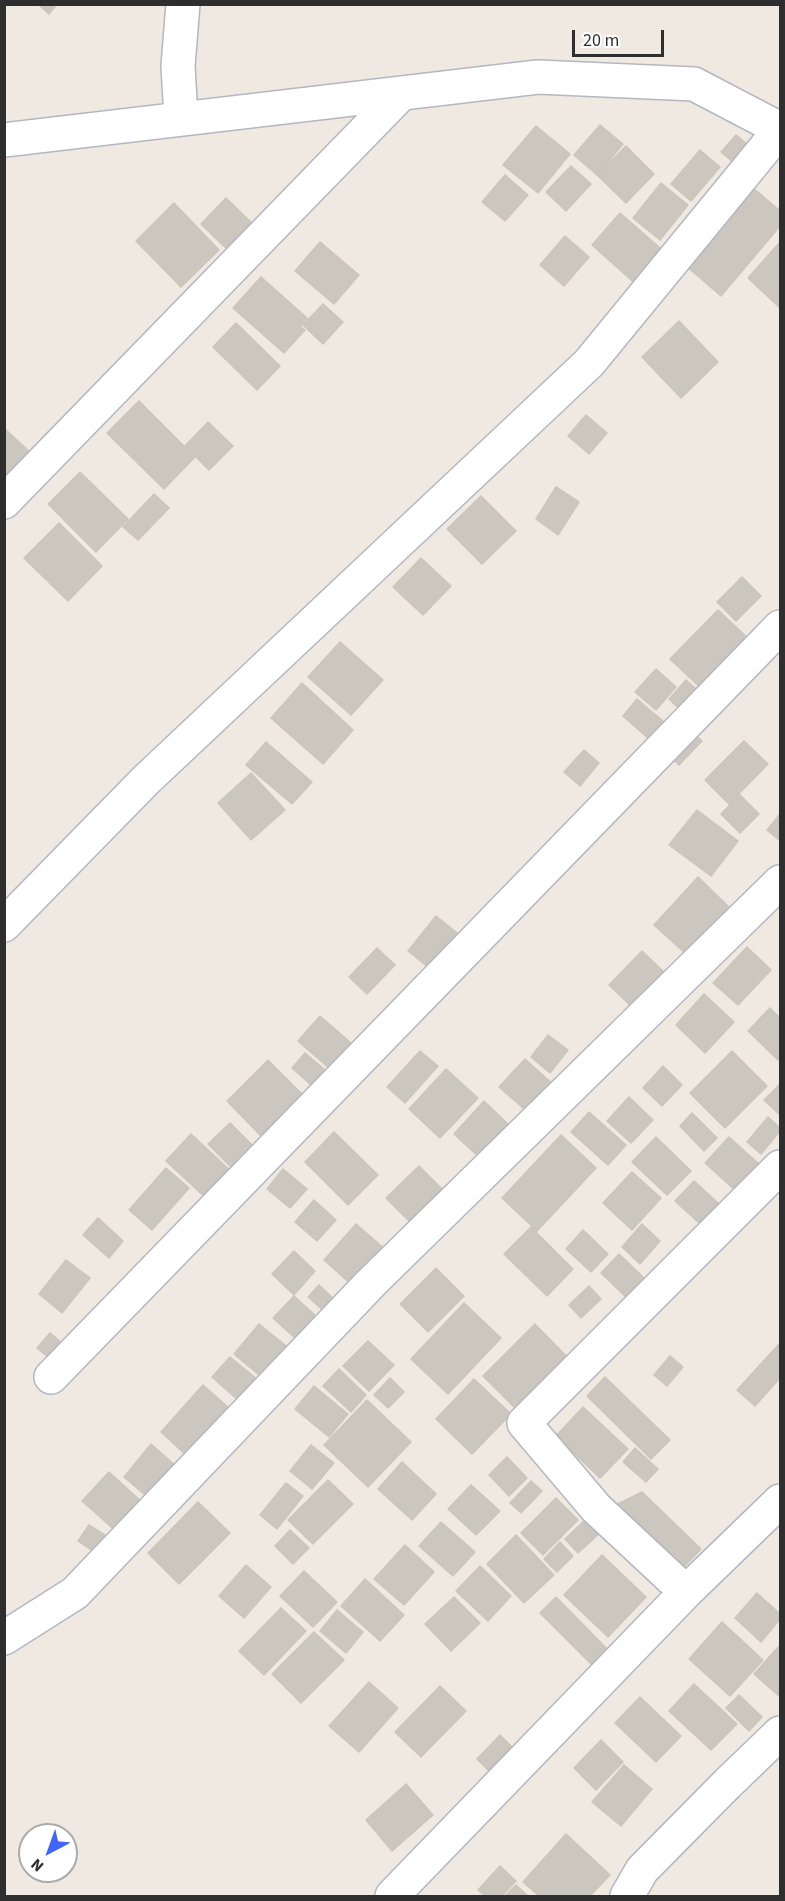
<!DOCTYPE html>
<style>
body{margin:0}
#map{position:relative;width:785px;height:1901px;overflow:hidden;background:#efe9e1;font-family:"Source Sans 3",sans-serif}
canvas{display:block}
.frame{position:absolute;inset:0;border:6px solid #2e2e2e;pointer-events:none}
.north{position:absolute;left:18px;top:1823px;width:60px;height:60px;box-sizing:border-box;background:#fff;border:2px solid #ababab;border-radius:50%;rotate:221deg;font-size:16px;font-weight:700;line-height:24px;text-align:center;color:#2e2e2e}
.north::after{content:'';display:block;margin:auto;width:21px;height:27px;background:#4264fb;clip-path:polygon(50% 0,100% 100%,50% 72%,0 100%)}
.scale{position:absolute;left:572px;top:30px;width:92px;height:27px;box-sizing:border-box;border:3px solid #2e2e2e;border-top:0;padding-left:8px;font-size:18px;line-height:21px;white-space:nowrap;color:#2e2e2e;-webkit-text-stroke:4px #fff;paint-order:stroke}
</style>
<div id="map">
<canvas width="785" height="1901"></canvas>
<div class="frame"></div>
<div class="north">N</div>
<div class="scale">20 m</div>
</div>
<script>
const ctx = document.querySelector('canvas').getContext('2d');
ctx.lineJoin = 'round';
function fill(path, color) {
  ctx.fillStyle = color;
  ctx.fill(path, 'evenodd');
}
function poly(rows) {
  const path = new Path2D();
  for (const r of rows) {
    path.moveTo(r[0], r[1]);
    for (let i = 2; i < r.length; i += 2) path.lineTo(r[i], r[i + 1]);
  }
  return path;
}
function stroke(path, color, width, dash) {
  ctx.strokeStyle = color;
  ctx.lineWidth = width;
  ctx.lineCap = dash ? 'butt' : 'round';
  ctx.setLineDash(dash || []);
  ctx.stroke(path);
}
const building = poly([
 [38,4,57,4,49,14,38,4],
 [600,125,623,144,597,175,574,155,600,125],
 [536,126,570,154,538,193,503,165,536,126],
 [736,135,748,145,733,162,721,152,736,135],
 [626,146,654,174,626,203,597,175,626,146],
 [700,150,720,167,691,201,671,184,700,150],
 [571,166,591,184,566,211,546,192,571,166],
 [505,175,528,195,505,221,482,202,505,175],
 [661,183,688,205,660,240,633,218,661,183],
 [753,188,780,211,780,226,721,296,686,266,753,188],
 [226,198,256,227,231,253,201,224,226,198],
 [174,203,219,250,181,287,136,241,174,203],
 [620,213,667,254,639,287,592,245,620,213],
 [565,236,589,257,564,286,540,265,565,236],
 [320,242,359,275,334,304,295,271,320,242],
 [780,242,780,308,748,278,780,242],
 [261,277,307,318,300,326,305,330,284,353,233,308,261,277],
 [323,304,343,322,323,344,303,325,323,304],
 [679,321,718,362,681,398,642,357,679,321],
 [236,323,280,366,257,390,213,347,236,323],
 [139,401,195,457,164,489,107,433,139,401],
 [586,415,607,433,589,454,568,436,586,415],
 [208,422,233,446,209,470,185,446,208,422],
 [4,428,32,454,4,482,4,428],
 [80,472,128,519,96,552,48,504,80,472],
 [556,487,579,502,558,535,536,519,556,487],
 [154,494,169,508,138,540,123,527,154,494],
 [481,496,516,531,482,564,447,529,481,496],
 [59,523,102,566,68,601,24,558,59,523],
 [421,558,451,586,423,615,393,587,421,558],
 [742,577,761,596,736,621,717,602,742,577],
 [718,610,753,643,705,692,670,659,718,610],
 [340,642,383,680,351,715,308,677,340,642],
 [656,669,676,687,656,710,635,692,656,669],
 [686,680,708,700,690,719,669,699,686,680],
 [302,683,353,730,323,764,271,718,302,683],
 [637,699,664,722,649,739,623,716,637,699],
 [689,729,702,741,679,765,666,753,689,729],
 [744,741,768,764,729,804,705,780,744,741],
 [266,742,312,782,292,804,246,765,266,742],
 [584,750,599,763,580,786,564,772,584,750],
 [251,773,285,810,251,840,218,803,251,773],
 [740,795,759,814,740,833,721,814,740,795],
 [697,810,738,841,711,876,669,845,697,810],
 [780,814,780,841,767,830,780,814],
 [698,877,731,909,687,955,654,925,698,877],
 [436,916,457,933,429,968,408,951,436,916],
 [747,947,771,970,738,1005,713,983,747,947],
 [377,948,395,965,367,994,349,977,377,948],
 [642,951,668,976,635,1010,609,985,642,951],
 [704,994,734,1022,705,1053,676,1025,704,994],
 [770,1008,780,1018,780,1058,778,1060,748,1031,770,1008],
 [320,1016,351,1043,329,1068,298,1041,320,1016],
 [548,1035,568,1050,550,1073,531,1057,548,1035],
 [420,1051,438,1066,405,1103,387,1087,420,1051],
 [732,1051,767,1086,725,1128,690,1093,732,1051],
 [305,1053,324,1069,311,1085,292,1068,305,1053],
 [525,1059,556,1087,531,1115,499,1087,525,1059],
 [268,1060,302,1094,261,1136,227,1101,268,1060],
 [663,1066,682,1085,662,1106,643,1088,663,1066],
 [446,1069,478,1098,440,1138,409,1109,446,1069],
 [780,1084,780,1115,764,1100,780,1084],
 [629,1097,653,1120,631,1143,607,1121,629,1097],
 [484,1101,510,1126,480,1158,454,1134,484,1101],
 [589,1112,626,1145,608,1165,571,1132,589,1112],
 [692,1113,717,1138,704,1151,680,1126,692,1113],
 [768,1117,780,1128,780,1131,761,1154,747,1142,768,1117],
 [230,1123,260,1153,239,1175,208,1144,230,1123],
 [334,1132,378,1175,348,1205,305,1162,334,1132],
 [191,1134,234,1174,209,1201,166,1161,191,1134],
 [561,1135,596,1168,537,1231,502,1198,561,1135],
 [656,1137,691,1171,667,1195,632,1162,656,1137],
 [729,1137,759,1164,736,1191,705,1163,729,1137],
 [419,1166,442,1189,409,1221,386,1198,419,1166],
 [166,1168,189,1188,152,1230,129,1210,166,1168],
 [283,1169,307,1189,290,1208,267,1189,283,1169],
 [632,1172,661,1198,632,1230,603,1203,632,1172],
 [694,1181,718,1203,699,1223,675,1201,694,1181],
 [314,1200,336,1220,317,1241,295,1222,314,1200],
 [98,1218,123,1241,109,1258,83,1235,98,1218],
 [356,1224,386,1250,353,1286,324,1260,356,1224],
 [642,1224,660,1241,640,1264,622,1247,642,1224],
 [531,1227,573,1269,547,1296,504,1254,531,1227],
 [583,1230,608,1254,591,1272,566,1249,583,1230],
 [294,1251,315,1271,294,1295,272,1274,294,1251],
 [619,1254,647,1281,628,1299,601,1273,619,1254],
 [66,1260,90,1278,62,1313,39,1294,66,1260],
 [436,1268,464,1296,428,1332,400,1304,436,1268],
 [319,1285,337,1302,326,1313,308,1297,319,1285],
 [589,1286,601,1299,581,1318,569,1305,589,1286],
 [294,1296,316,1316,295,1338,273,1318,294,1296],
 [464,1303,501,1338,448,1394,411,1359,464,1303],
 [259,1324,290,1349,265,1380,234,1354,259,1324],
 [535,1324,571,1361,520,1413,483,1376,535,1324],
 [50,1333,67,1347,54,1362,37,1348,50,1333],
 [368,1341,394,1365,369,1391,343,1366,368,1341],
 [780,1343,780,1378,755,1406,737,1390,780,1343],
 [670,1356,683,1367,667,1386,654,1375,670,1356],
 [230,1357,258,1380,239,1401,212,1377,230,1357],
 [339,1369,366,1395,351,1412,323,1386,339,1369],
 [605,1377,670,1440,651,1459,587,1396,605,1377],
 [390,1378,404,1392,388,1408,374,1395,390,1378],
 [474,1379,511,1414,472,1454,436,1419,474,1379],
 [203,1385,229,1408,186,1455,161,1432,203,1385],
 [314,1386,348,1414,329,1437,295,1409,314,1386],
 [367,1400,411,1442,368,1487,324,1445,367,1400],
 [583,1407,628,1449,600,1478,556,1436,583,1407],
 [151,1444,177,1467,150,1499,124,1477,151,1444],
 [311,1445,334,1463,312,1489,290,1471,311,1445],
 [635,1448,658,1469,646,1482,623,1462,635,1448],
 [507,1457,527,1478,509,1496,489,1475,507,1457],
 [402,1462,436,1494,412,1520,378,1489,402,1462],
 [109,1472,144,1504,118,1533,82,1501,109,1472],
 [328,1480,353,1504,313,1544,288,1520,328,1480],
 [531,1481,542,1491,521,1513,510,1503,531,1481],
 [286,1483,303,1496,277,1529,260,1515,286,1483],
 [471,1485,500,1511,476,1535,448,1509,471,1485],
 [642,1492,701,1549,682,1569,610,1508,642,1492],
 [556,1498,578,1520,543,1555,521,1533,556,1498],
 [198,1502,230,1533,179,1584,148,1553,198,1502],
 [587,1518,601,1532,578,1553,565,1539,587,1518],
 [441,1522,475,1552,453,1576,419,1546,441,1522],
 [89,1525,111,1539,100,1556,78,1541,89,1525],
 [290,1530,309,1548,293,1564,275,1546,290,1530],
 [516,1535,554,1575,524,1603,487,1564,516,1535],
 [560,1542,573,1556,557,1572,544,1559,560,1542],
 [405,1545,434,1572,404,1605,374,1579,405,1545],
 [602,1555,646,1597,608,1637,564,1595,602,1555],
 [246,1565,271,1587,244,1618,219,1596,246,1565],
 [480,1566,511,1596,488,1621,456,1591,480,1566],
 [304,1571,337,1602,313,1627,280,1596,304,1571],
 [365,1579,404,1615,380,1641,341,1606,365,1579],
 [757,1593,780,1614,780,1619,761,1642,735,1618,757,1593],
 [454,1597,480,1623,451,1651,425,1624,454,1597],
 [556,1597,616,1658,601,1674,540,1613,556,1597],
 [281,1608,306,1631,264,1675,239,1651,281,1608],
 [337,1610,363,1632,346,1653,320,1631,337,1610],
 [722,1622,763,1660,730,1696,689,1659,722,1622],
 [314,1632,344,1660,301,1703,272,1674,314,1632],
 [780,1645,780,1694,779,1696,754,1674,780,1645],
 [369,1682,398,1708,359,1752,329,1726,369,1682],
 [694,1684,737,1724,711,1750,669,1711,694,1684],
 [440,1686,466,1711,421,1757,395,1732,440,1686],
 [739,1695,762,1717,749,1731,726,1708,739,1695],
 [640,1697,681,1736,656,1762,615,1723,640,1697],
 [500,1735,524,1759,501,1783,477,1759,500,1735],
 [601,1740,623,1762,596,1790,574,1768,601,1740],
 [624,1765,652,1789,621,1826,592,1802,624,1765],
 [406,1784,433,1815,392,1851,366,1820,406,1784],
 [566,1834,610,1875,590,1896,539,1896,523,1882,566,1834],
 [500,1866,516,1881,502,1896,485,1896,478,1890,500,1866],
 [516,1885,528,1896,505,1896,516,1885]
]);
const minor = poly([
 [181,118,178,66,183,4],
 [4,140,538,77,694,84,780,129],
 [4,502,401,94],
 [4,925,146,780,589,363,780,130],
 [51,1377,780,627],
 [686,1592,596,1508,524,1423,780,1167],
 [4,1638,75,1593,371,1283,780,882],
 [392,1896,686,1592,780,1501],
 [627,1896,642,1870,727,1784,780,1733]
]);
fill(building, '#cbc7bf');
stroke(building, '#cbc5ba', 1.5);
stroke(minor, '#b4b7c1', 36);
stroke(minor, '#fff', 33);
</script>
